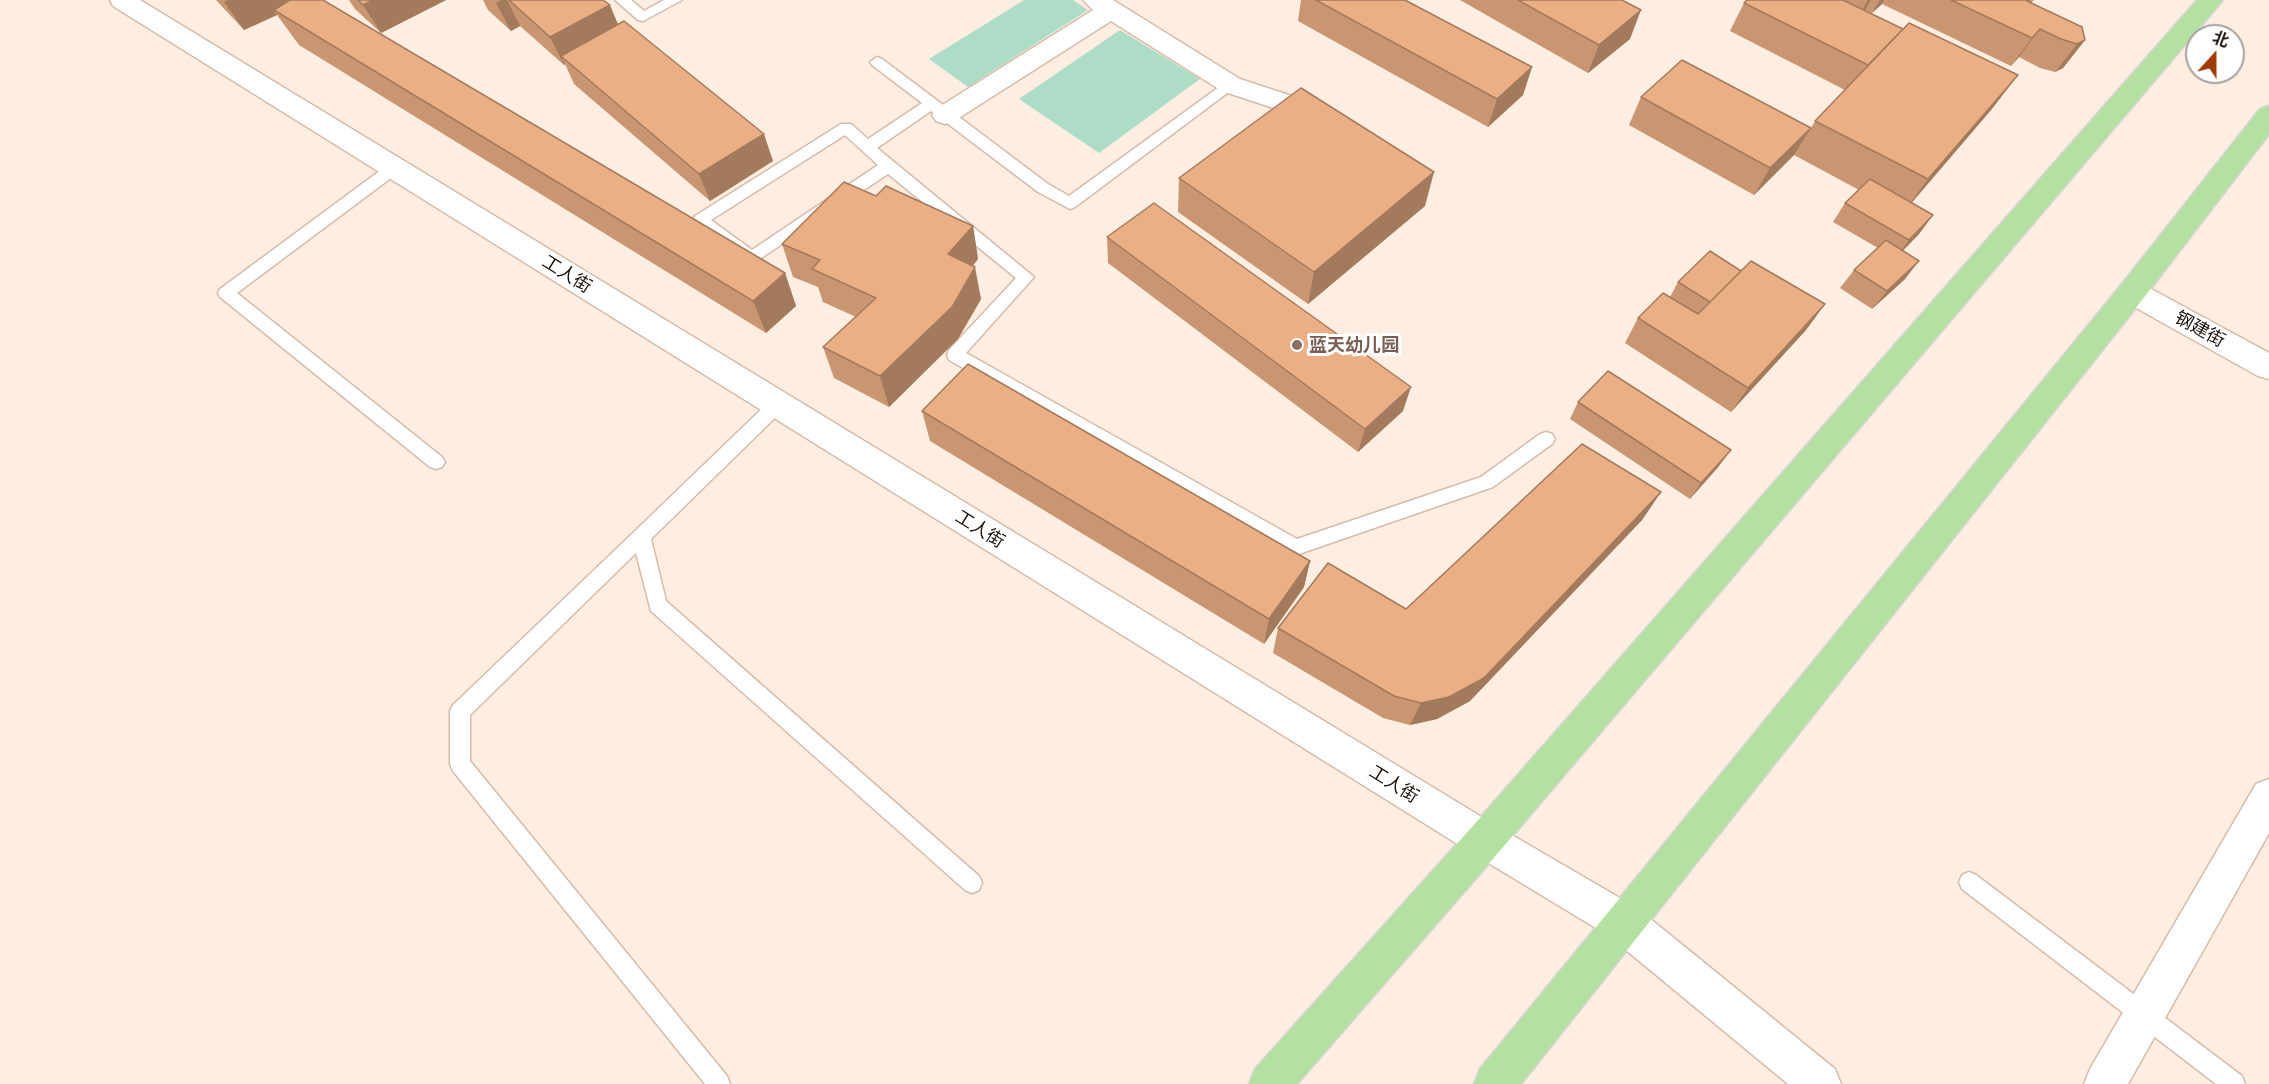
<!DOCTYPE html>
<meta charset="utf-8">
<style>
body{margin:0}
#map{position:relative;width:2269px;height:1084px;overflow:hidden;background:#feede1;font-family:"Exo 2","Noto Sans SC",sans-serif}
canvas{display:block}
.north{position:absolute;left:2185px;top:24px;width:60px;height:60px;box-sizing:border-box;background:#fff;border:2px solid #a4a09d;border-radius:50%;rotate:21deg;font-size:16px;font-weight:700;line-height:24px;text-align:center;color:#1b120b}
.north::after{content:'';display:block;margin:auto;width:21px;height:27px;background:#9e3a04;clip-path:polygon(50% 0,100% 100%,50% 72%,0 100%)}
</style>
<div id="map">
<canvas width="2269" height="1084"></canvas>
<div class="north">北</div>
</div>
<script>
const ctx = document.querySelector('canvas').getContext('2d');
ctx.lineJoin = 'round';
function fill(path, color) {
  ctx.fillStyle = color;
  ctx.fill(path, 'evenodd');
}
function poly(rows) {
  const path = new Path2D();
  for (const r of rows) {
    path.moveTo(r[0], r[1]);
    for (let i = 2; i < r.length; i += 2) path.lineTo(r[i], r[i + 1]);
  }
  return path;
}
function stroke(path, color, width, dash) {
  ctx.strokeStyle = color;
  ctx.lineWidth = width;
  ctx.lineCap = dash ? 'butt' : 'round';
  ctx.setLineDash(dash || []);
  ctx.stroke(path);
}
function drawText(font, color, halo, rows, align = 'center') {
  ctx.font = font + ' "Exo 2","Noto Sans SC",sans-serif';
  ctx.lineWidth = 6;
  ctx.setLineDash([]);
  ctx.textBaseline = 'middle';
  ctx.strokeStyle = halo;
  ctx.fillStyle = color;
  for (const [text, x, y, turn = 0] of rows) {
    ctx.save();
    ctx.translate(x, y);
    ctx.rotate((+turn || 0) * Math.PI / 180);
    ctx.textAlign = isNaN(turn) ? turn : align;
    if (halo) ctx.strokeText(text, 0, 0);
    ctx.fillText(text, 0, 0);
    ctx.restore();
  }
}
const green = poly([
 [1024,0,1073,0,1088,10,968,87,929,59],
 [1120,30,1200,79,1099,153,1019,99]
]);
const lane = poly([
 [615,0,631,0,644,11,664,0,682,0,643,21,638,20,615,0],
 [877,57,882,59,1048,184,1069,196,1226,82,1231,80,1238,85,1075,207,1070,209,1038,192,931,111,877,148,1034,277,966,353,1297,539,1481,477,1540,434,1546,432,1552,434,1555,439,1552,444,1493,487,1296,555,949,360,947,355,949,350,1016,278,888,174,752,264,695,224,692,220,695,216,841,124,851,124,868,139,922,103,872,65,870,62,877,57],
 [845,135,878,165,752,250,711,220,845,135],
 [394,163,399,164,401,168,399,172,237,293,442,457,445,462,442,467,436,469,430,467,220,297,218,293,220,289,389,164,394,163],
 [778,397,784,399,786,404,784,409,651,539,666,601,979,876,982,883,979,890,972,893,965,890,651,611,636,553,470,715,470,761,727,1076,730,1084,705,1084,453,771,450,764,450,711,453,705,635,531,772,399,778,397],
 [1969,872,1976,875,2242,1076,2245,1084,2216,1084,1962,889,1959,882,1962,875,1969,872]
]);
const street = poly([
 [110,0,140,0,1498,827,1637,908,1835,1069,1841,1084,1788,1084,1609,936,1472,853,113,6,110,0],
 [1083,0,1113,0,1240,79,1310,102,1331,114,1335,121,1331,128,1322,130,1313,128,1292,114,1222,91,1111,21,954,121,945,124,936,121,932,115,936,109,1093,10,1083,0],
 [2132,281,2142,284,2269,353,2269,379,2258,376,2122,300,2117,292,2122,284,2132,281],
 [2269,779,2269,833,2128,1084,2084,1084,2090,1069,2256,784,2269,779]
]);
const primary = poly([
 [2197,0,2223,0,1498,853,1297,1084,1249,1084,1255,1069,1472,827,2197,0],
 [2269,106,2269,134,2142,300,1521,1084,1474,1084,1480,1069,2122,284,2260,109,2269,106]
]);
const wall = poly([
 [216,0,323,0,785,273,796,306,766,333,299,45,277,15,244,30],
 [349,0,446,0,381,33,355,9],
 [483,0,603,0,618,24,773,161,710,201,574,84,565,64,564,65,520,26,511,31,488,10],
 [1301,0,1405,0,1532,67,1523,95,1488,127,1298,21],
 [1460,0,1622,0,1630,39,1588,73],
 [1747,0,2034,0,2031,3,2085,40,2063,68,2055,72,2040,68,2019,57,2011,66,1882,4,1872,13,1865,10,1864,10,1903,29,2018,75,1991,110,1911,203,1933,215,1919,234,1903,251,1905,279,1872,309,1840,288,1854,270,1878,248,1833,222,1845,203,1859,190,1794,155,1754,195,1629,125,1641,97,1811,128,1815,121,1845,90,1730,31,1744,3],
 [1179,178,1425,206,1308,304,1178,212],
 [876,196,973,226,978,259,973,266,981,299,958,339,889,407,834,378,823,347,856,317,823,302,818,287,793,277,782,244],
 [1107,237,1403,411,1358,452,1108,263],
 [1741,271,1825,304,1806,330,1731,412,1625,343,1638,318,1670,297,1678,282],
 [1578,402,1719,466,1690,499,1570,419],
 [922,411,1310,561,1304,587,1264,644,930,441],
 [1661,492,1642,520,1470,701,1437,719,1410,725,1383,718,1273,653,1278,628,1406,609]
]);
const shadedWall = poly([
 [228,0,309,0,274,10,277,15,244,30,224,2],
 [373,0,446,0,381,33,363,5],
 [501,0,507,0,520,26,511,31,496,3],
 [1868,0,1871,0,1865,10,1858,17],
 [1880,0,1884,0,1882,4,1872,13],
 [610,5,622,34,561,56,565,64,564,65,550,37],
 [1641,10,1630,39,1588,73,1599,45],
 [2040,29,2019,57,2011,66,2032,38],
 [2085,40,2063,68,2055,72,2077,44],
 [1532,67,1523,95,1488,127,1497,99],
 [2018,75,1991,110,1903,213,1928,179],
 [1811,128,1794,155,1754,195,1770,168],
 [764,134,773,161,710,201,699,174],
 [1434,172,1425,206,1308,304,1314,272],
 [1933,215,1919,234,1895,258,1909,240],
 [973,226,978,259,954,287,948,254],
 [1919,261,1905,279,1872,309,1887,291],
 [975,267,981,299,958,339,889,407,880,376],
 [785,273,796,306,766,333,753,301],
 [1825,304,1806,330,1731,412,1748,388],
 [1411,387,1403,411,1358,452,1365,429],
 [1731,450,1719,466,1690,499,1701,483],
 [1661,492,1642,520,1470,701,1437,719,1410,725,1421,703],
 [1310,561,1304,587,1264,644,1269,619]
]);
const building = poly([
 [290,0,323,0,785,273,753,301,274,10,290,0],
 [358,0,373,0,363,5,358,0],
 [509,0,603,0,610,5,550,37,509,0],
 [1316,0,1405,0,1532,67,1497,99,1316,0],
 [1518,0,1622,0,1641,10,1599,45,1518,0],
 [1747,0,1843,0,1903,29,1868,65,1744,3,1747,0],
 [1951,0,2029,0,2027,1,2082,27,2085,40,2077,44,2061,39,2040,29,2032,38,1951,0],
 [624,21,764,134,699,174,561,56,624,21],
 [1909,23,2018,75,1928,179,1815,121,1909,23],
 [1682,60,1811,128,1770,168,1641,97,1682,60],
 [1301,88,1434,172,1314,272,1179,178,1301,88],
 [1870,179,1933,215,1909,240,1845,203,1870,179],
 [844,182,876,196,886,186,973,226,948,254,975,267,952,307,880,376,823,347,876,298,812,269,820,260,782,244,844,182],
 [1154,203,1411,387,1365,429,1107,237,1154,203],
 [1886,240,1919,261,1887,291,1854,270,1886,240],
 [1710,251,1741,271,1710,302,1678,282,1710,251],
 [1751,261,1825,304,1748,388,1638,318,1663,293,1698,314,1751,261],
 [968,364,1310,561,1269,619,922,411,968,364],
 [1608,371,1731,450,1701,483,1578,402,1608,371],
 [1582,444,1661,492,1484,678,1449,697,1421,703,1394,696,1278,628,1328,563,1406,609,1582,444]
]);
const markers = [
 [1297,345,6,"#8d6e63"]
];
const streetNames = [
 ["工人街",567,274,32],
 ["钢建街",2200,329,29],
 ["工人街",980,529,32],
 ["工人街",1394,784,32]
];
const educationNames = [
 ["蓝天幼儿园",1309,345]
];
fill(green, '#adddc7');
stroke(lane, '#d6bba9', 3);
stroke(street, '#d6bba9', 3);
stroke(primary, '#d6d4d3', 3);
fill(lane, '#fff');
fill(street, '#fff');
fill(primary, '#b4e1a1');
fill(wall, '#ca9672');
fill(shadedWall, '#a47a5d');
fill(building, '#ebaf85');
stroke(building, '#a47a5d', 1.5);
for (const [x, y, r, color] of markers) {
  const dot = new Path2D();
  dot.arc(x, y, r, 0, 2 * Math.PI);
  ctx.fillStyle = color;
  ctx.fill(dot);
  stroke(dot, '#fff', 2);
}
drawText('18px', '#1b120b', '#fff', streetNames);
drawText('bold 18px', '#785e54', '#fff', educationNames, 'left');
</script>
